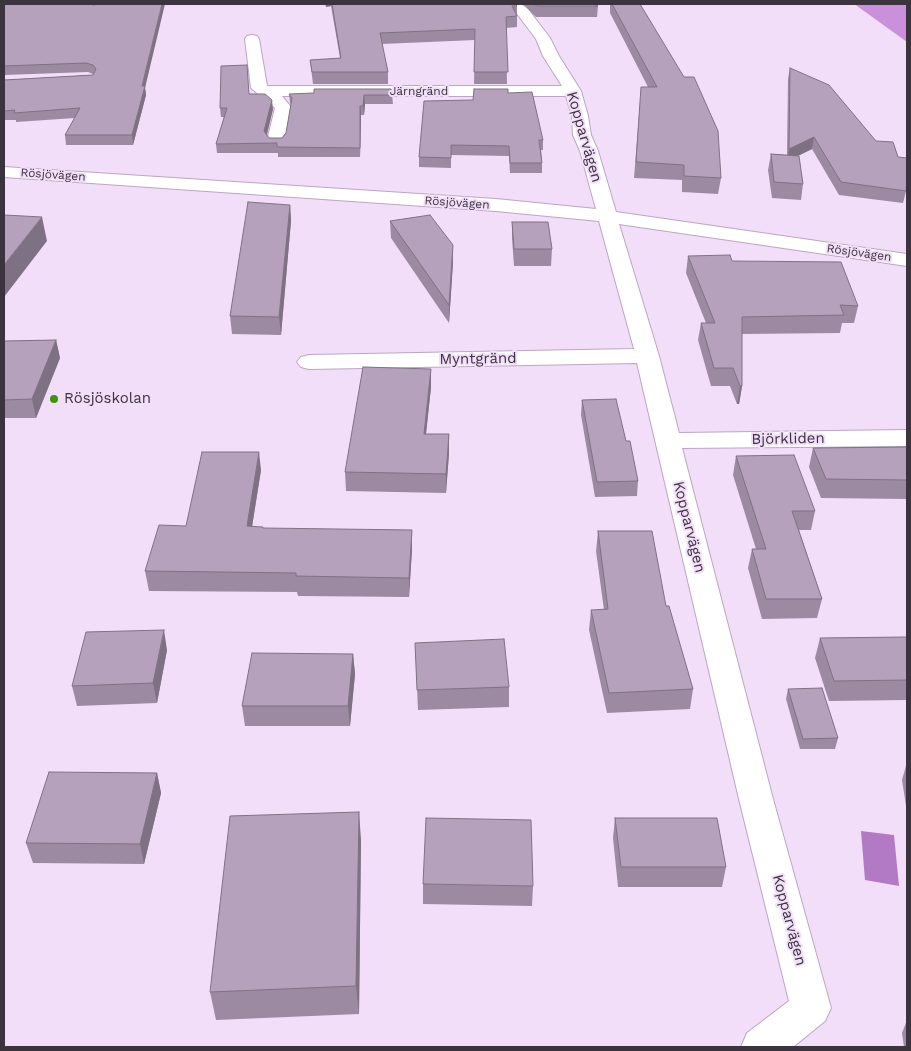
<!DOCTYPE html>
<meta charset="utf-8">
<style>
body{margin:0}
#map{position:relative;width:911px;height:1051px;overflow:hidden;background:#f3defa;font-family:"Work Sans",sans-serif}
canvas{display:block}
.frame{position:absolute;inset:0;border:5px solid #3b333e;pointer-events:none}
</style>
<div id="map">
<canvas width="911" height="1051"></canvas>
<div class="frame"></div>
</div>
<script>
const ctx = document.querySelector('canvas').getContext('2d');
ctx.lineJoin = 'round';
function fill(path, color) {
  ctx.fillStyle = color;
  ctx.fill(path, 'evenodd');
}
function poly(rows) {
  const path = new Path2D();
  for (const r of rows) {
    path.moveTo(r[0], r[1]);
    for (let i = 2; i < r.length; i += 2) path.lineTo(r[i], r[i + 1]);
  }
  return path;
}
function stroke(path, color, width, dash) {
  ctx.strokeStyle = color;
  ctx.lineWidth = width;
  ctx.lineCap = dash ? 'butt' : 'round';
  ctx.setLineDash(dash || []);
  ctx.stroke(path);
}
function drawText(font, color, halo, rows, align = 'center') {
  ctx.font = font + ' "Work Sans",sans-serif';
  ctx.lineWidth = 4;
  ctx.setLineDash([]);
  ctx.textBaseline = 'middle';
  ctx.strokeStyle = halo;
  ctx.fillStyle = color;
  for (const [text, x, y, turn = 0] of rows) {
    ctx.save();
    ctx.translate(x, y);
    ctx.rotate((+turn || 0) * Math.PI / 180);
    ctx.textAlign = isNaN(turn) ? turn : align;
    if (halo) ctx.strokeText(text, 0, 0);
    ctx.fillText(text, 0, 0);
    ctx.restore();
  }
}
const forest = poly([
 [854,4,907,4,907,42,857,6]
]);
const water = poly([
 [861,831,894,835,899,886,865,880]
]);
const minor = poly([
 [506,4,521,4,528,9,550,38,559,56,581,91,588,116,591,135,598,151,616,212,907,254,907,266,619,224,659,356,679,433,907,430,907,446,682,448,773,799,831,1008,825,1021,793,1047,741,1047,747,1033,789,1001,739,799,637,363,309,369,301,367,297,362,301,357,309,355,634,349,599,221,496,211,4,177,4,167,496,199,596,209,580,151,573,135,572,116,566,96,282,96,291,107,285,141,282,145,276,146,270,145,267,141,275,108,251,88,245,39,247,36,252,35,257,36,259,39,267,86,562,86,543,56,536,39,518,15,506,4]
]);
const wall = poly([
 [4,4,145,88,146,95,133,145,66,145,65,135,75,118,16,122,16,120,4,120,4,80,93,75,93,74,88,72,4,75],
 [325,4,515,4,517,6,517,27,506,28,507,84,474,84,475,40,382,44,388,72,388,84,313,84,310,60,340,58,331,6,326,7],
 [523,4,594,4,598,6,597,17,536,17],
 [610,4,640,4,721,178,718,194,682,192,682,180,634,178,640,102,648,87,610,13],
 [790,68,906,191,903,203,839,195,812,149,798,156,803,184,801,200,772,198,768,170,771,154,787,155,788,79],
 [508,93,543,140,543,150,541,150,542,163,542,173,510,173,509,156,451,155,451,168,419,167,419,157,473,100],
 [249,94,273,109,267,135,269,138,282,138,286,133,291,104,290,103,289,94,392,95,393,104,365,104,364,115,361,115,360,157,278,157,278,153,217,153,216,144,224,117,221,117,220,108],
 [290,205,291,221,281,335,232,334,230,316],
 [390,221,453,262,449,323,391,238],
 [512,222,552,249,551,266,514,266,512,238],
 [688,256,732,261,858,306,854,323,842,323,840,333,742,334,742,386,739,404,737,404,730,386,711,386,698,340,701,323,706,323,686,273],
 [56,340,60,358,36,418,4,418,4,341],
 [431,369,431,387,426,434,449,434,449,453,446,493,346,491,345,472],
 [582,400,626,441,638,481,637,496,595,497,581,415],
 [907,447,907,499,821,498,809,467,813,448],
 [736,456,815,511,811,530,799,530,822,599,817,618,762,619,748,568,752,549,756,549,733,475],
 [261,470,252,526,263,529,412,530,412,549,409,597,298,596,297,592,149,591,145,571,186,526],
 [598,531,666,606,693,689,690,709,607,713,589,630,591,610,604,610,596,551],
 [907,637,907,700,829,701,815,658,820,638],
 [415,643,509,687,509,707,418,710],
 [167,650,157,703,77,706,72,686],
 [353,654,355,674,350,726,245,726,242,706],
 [788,689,838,738,835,749,800,749,786,699],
 [907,762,907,812,902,780],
 [157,773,161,793,144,864,33,863,26,843],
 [615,818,726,867,722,887,618,887,613,838],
 [361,840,359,1014,216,1020,210,992],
 [423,884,533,886,532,906,423,904],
 [907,1020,907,1047,904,1047,902,1033]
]);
const shadedWall = poly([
 [162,4,165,4,145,88,146,95,133,145,132,135,142,86],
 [326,4,331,4,331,6,326,7],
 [364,95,365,104,364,115,363,106],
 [272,100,273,109,265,141,264,131],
 [360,106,361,115,360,157],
 [814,137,812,149,787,161,789,149],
 [290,205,291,221,281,335,279,317],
 [42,217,47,241,4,297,4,265],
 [453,245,453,262,449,323,449,305],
 [56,340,60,358,36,418,32,399],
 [431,369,431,387,424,452,424,434],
 [740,386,742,386,739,404,737,404],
 [449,434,449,453,446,493,446,474],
 [259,452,261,470,249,546,247,526],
 [412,530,412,549,409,597,409,578],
 [164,630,167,650,157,703,153,683],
 [353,654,355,674,350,726,348,706],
 [157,773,161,793,144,864,140,844],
 [359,812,361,840,359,1014,356,986]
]);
const building = poly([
 [4,4,90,4,94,5,97,4,162,4,142,86,145,86,132,135,65,135,80,108,14,113,15,110,4,111,4,80,93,75,96,69,93,65,86,63,4,66,4,4],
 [332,4,515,4,517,6,512,6,517,16,506,17,508,72,474,72,475,29,380,33,388,72,312,72,310,60,341,58,332,4],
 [534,4,594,4,598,6,537,6,534,4],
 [612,4,640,4,684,77,694,77,718,131,721,178,684,176,684,165,636,162,641,87,657,87,612,4],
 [247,65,249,94,265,94,272,100,264,131,269,138,282,138,286,133,292,98,289,94,314,93,314,89,391,89,392,95,364,95,363,106,360,106,360,148,277,147,277,143,216,144,227,108,220,108,221,66,247,65],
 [790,68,829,85,876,141,893,142,898,157,907,158,907,182,906,191,841,182,814,137,789,149,790,68],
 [474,89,508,89,508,93,532,92,543,140,539,140,542,163,510,163,509,146,451,145,451,158,419,157,424,101,473,100,474,89],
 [771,154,799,156,803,184,774,182,771,154],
 [248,202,290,205,279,317,230,316,248,202],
 [4,215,42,217,4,265,4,215],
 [430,215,453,245,449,305,390,221,430,215],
 [512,222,548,222,552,249,514,249,512,222],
 [730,255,732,261,841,262,858,306,840,305,844,315,742,317,742,386,740,386,733,368,714,368,701,323,715,323,688,256,730,255],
 [56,340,32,399,4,400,4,341,56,340],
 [363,367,431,369,424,434,449,434,446,474,345,472,363,367],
 [616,399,626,441,630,441,638,481,597,482,582,400,616,399],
 [907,447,907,480,826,479,813,448,907,447],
 [202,452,259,452,247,526,263,527,263,528,412,530,409,578,296,576,296,573,145,571,159,525,186,526,202,452],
 [794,455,815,511,792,511,822,599,766,599,752,549,766,549,736,456,794,455],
 [598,531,652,531,666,606,669,606,693,689,609,693,591,610,608,609,598,531],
 [164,630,153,683,72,686,86,632,164,630],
 [907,637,907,680,834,681,820,638,907,637],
 [504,639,509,687,417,690,415,643,504,639],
 [252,653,353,654,348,706,242,706,252,653],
 [822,688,838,738,803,739,788,689,822,688],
 [49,772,157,773,140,844,26,843,49,772],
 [359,812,356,986,210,992,230,816,359,812],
 [426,818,531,820,533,886,423,884,426,818],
 [615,818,717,818,726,867,621,867,615,818]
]);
const markers = [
 [54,399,5,"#3c9509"]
];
const farStreetnames = [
 ["Järngränd",419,91],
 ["Rösjövägen",53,175,4],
 ["Rösjövägen",457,203,4],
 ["Rösjövägen",859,253,8]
];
const streetNames = [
 ["Kopparvägen",584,137,74],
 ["Myntgränd",478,359,-1],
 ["Björkliden",788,439,-1],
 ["Kopparvägen",689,527,76],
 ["Kopparvägen",789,920,75]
];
const poiNames = [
 ["Rösjöskolan",64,399]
];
fill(forest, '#ca90dc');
fill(water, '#b27ac4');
stroke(minor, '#bba7c1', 2);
fill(minor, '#fff');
fill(wall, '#9c8aa2');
fill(shadedWall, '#7f7184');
fill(building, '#b5a1bc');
stroke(building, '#7f7184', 1);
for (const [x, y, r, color] of markers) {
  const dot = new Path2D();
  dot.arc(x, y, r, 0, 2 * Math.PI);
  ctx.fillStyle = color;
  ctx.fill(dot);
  stroke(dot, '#f3defa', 2);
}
drawText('12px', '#3b333e', '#f3defa', farStreetnames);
drawText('15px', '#3b333e', '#f3defa', streetNames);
drawText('15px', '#3b333e', '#f3defa', poiNames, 'left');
</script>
